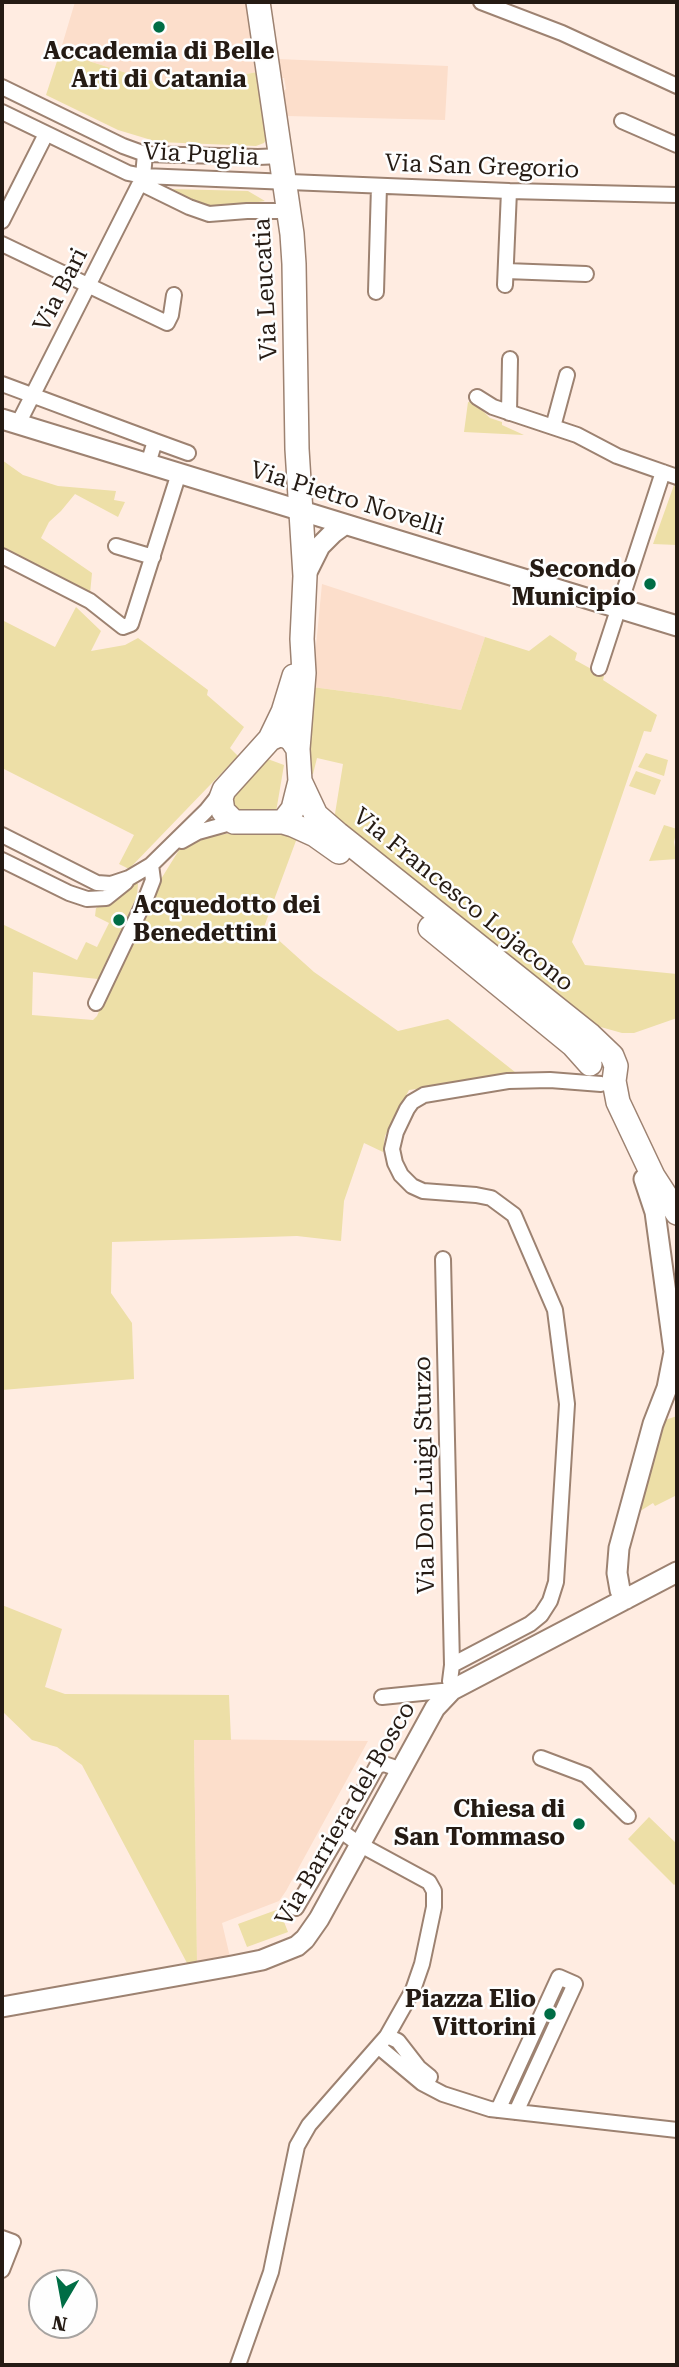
<!DOCTYPE html>
<style>
body{margin:0}
#map{position:relative;width:679px;height:2367px;overflow:hidden;background:#ffece1;font-family:"Roboto Serif",serif}
canvas{display:block}
.frame{position:absolute;inset:0;border:4px solid #251b14;pointer-events:none}
.north{position:absolute;left:28px;top:2269px;width:70px;height:70px;box-sizing:border-box;background:#fefefe;border:2px solid #a7a3a0;border-radius:50%;rotate:190deg;font-size:19px;font-weight:700;line-height:28px;text-align:center;color:#251b14}
.north::after{content:'';display:block;margin:auto;width:24px;height:32px;background:#006d45;clip-path:polygon(50% 0,100% 100%,50% 72%,0 100%)}
</style>
<div id="map">
<canvas width="679" height="2367"></canvas>
<div class="frame"></div>
<div class="north">N</div>
</div>
<script>
const ctx = document.querySelector('canvas').getContext('2d');
ctx.lineJoin = 'round';
function fill(path, color) {
  ctx.fillStyle = color;
  ctx.fill(path, 'evenodd');
}
function poly(rows) {
  const path = new Path2D();
  for (const r of rows) {
    path.moveTo(r[0], r[1]);
    for (let i = 2; i < r.length; i += 2) path.lineTo(r[i], r[i + 1]);
  }
  return path;
}
function stroke(path, color, width, dash) {
  ctx.strokeStyle = color;
  ctx.lineWidth = width;
  ctx.lineCap = dash ? 'butt' : 'round';
  ctx.setLineDash(dash || []);
  ctx.stroke(path);
}
function drawText(font, color, halo, rows, align = 'center') {
  ctx.font = font + ' "Roboto Serif",serif';
  ctx.lineWidth = 5;
  ctx.setLineDash([]);
  ctx.textBaseline = 'middle';
  ctx.strokeStyle = halo;
  ctx.fillStyle = color;
  for (const [text, x, y, turn = 0] of rows) {
    ctx.save();
    ctx.translate(x, y);
    ctx.rotate((+turn || 0) * Math.PI / 180);
    ctx.textAlign = isNaN(turn) ? turn : align;
    if (halo) ctx.strokeText(text, 0, 0);
    ctx.fillText(text, 0, 0);
    ctx.restore();
  }
}
const built = poly([
 [75,2,246,2,255,55,254,68,257,72,174,88,60,52],
 [277,59,448,66,445,120,287,116,283,91,286,89,284,78,281,78],
 [322,584,485,637,461,710,388,697,312,687],
 [194,1739,368,1741,286,1891,279,1901,222,1923,230,1957,197,1963]
]);
const green = poly([
 [60,52,174,88,257,72,267,138,264,143,256,146,158,142,118,130,46,95],
 [171,189,248,191,265,201,210,209,171,192],
 [468,402,475,403,490,418,502,422,502,425,524,435,464,432],
 [2,460,23,475,58,486,116,491,114,500,125,502,118,517,75,494,61,511,49,522,41,538,92,573,90,594,2,550],
 [674,485,677,486,677,545,653,544],
 [76,607,101,631,91,651,125,645,138,638,208,690,207,695,244,727,230,748,238,756,129,869,119,864,134,835,2,768,2,620,55,647],
 [550,635,577,653,575,660,604,676,603,680,657,715,651,732,644,731,572,942,585,965,677,974,677,1018,634,1033,622,1033,590,1024,334,820,343,764,317,758,313,774,308,774,312,687,388,697,461,710,485,637,529,651],
 [646,753,668,760,664,776,638,767],
 [265,758,284,765,276,812,238,813,231,804,233,795],
 [636,771,661,780,655,795,629,786],
 [664,825,677,829,674,842,677,859,649,861],
 [249,831,290,834,297,838,264,927,314,972,398,1031,448,1019,520,1076,409,1090,385,1136,383,1152,364,1143,344,1201,341,1241,297,1236,112,1242,111,1293,132,1323,134,1379,2,1390,2,924,77,960,86,942,97,947,109,923,95,916,96,908,117,897,135,882,138,884,137,896,98,979,33,972,32,1015,93,1020,97,1016,148,900,179,850,210,836],
 [677,1416,677,1495,655,1506,653,1503,634,1515,665,1420],
 [2,1605,62,1629,45,1687,65,1694,229,1695,231,1740,194,1740,197,1963,187,1963,82,1765,57,1747,32,1740,2,1711],
 [649,1817,677,1844,677,1882,674,1885,628,1839],
 [279,1909,288,1932,247,1947,238,1924]
]);
const minor = poly([
 [481,2,562,33,677,86],
 [2,87,123,146,145,154,258,157,282,156],
 [2,112,128,173,143,176,509,191,677,195],
 [622,121,677,145],
 [140,183,189,207,209,214,247,211,289,211],
 [2,221,46,134],
 [2,244,167,323,171,315,174,295],
 [506,271,586,274],
 [505,285,509,191],
 [376,292,379,186],
 [2,384,155,441,148,464],
 [477,397,493,407,577,435,617,456,677,477],
 [509,413,510,359],
 [18,424,140,183,143,176,145,154],
 [553,427,567,375],
 [155,441,188,453],
 [116,546,153,557],
 [2,556,90,601,123,627,131,624,179,473],
 [599,668,663,472],
 [2,835,97,883,111,884,129,878,151,865,206,811,222,791],
 [182,841,198,832,234,822],
 [2,860,69,893,87,899,106,898,126,882],
 [96,1003,146,898,153,880,151,865],
 [452,1665,530,1624,541,1615,550,1601,556,1582,567,1404,555,1310,514,1215,491,1198,476,1195,423,1191,412,1186,401,1175,395,1163,392,1149,396,1132,407,1109,412,1102,424,1095,508,1081,550,1080,601,1084],
 [382,1697,452,1690,450,1681,452,1665,443,1259],
 [541,1758,586,1775,628,1816],
 [296,1908,341,1831],
 [387,2036,398,2041,419,2068,430,2077],
 [379,2047,422,2083,443,2094,490,2109,677,2130],
 [498,2110,559,1977,575,1984,516,2112],
 [2,2238,13,2242,2,2270],
 [238,2365,271,2272,297,2146,309,2125,387,2036,413,1990,422,1964,434,1907,434,1891,429,1882,359,1844,341,1831,377,1766,384,1764,402,1770]
]);
const secondary = poly([
 [2,419,677,626],
 [305,576,320,546,333,533,344,525],
 [626,1599,620,1590,617,1573,619,1548,653,1424,667,1388,674,1352,655,1212,644,1179],
 [2,2007,232,1966,262,1960,297,1946,305,1939,319,1919,435,1708,452,1690,677,1572]
]);
const primary = poly([
 [258,2,292,234,294,264,297,449,305,576,302,639,304,673,298,749,300,781,293,809,283,822],
 [270,739,283,712,294,676],
 [298,749,292,740,286,736,279,735,270,739,224,790,221,798,223,811,234,822,283,822,293,825,315,835,339,852],
 [300,781,316,815,338,834,590,1035,612,1056,616,1066,614,1081,618,1102,653,1176,677,1213],
 [430,928,573,1045,590,1064]
]);
const markers = [
 [159,27,7,"#006d45"],
 [650,584,7,"#006d45"],
 [119,920,7,"#006d45"],
 [579,1824,7,"#006d45"],
 [550,2014,7,"#006d45"]
];
const poiNames = [
 ["Accademia di Belle",159,52,"center"],
 ["Arti di Catania",159,80,"center"],
 ["Secondo",636,570],
 ["Municipio",636,598],
 ["Acquedotto dei",133,906,"left"],
 ["Benedettini",133,934,"left"],
 ["Chiesa di",565,1810],
 ["San Tommaso",565,1838],
 ["Piazza Elio",536,2000],
 ["Vittorini",536,2028]
];
const streetNames = [
 ["Via Puglia",201,155,3],
 ["Via San Gregorio",482,167,2],
 ["Via Leucatia",266,289,-93],
 ["Via Bari",61,290,-63],
 ["Via Pietro Novelli",347,499,17],
 ["Via Francesco Lojacono",463,900,39],
 ["Via Don Luigi Sturzo",425,1475,-91],
 ["Via Barriera del Bosco",346,1814,-60]
];
fill(built, '#fcdecb');
fill(green, '#eddfa7');
stroke(minor, '#9d8271', 18);
stroke(secondary, '#9d8271', 23);
stroke(primary, '#9d8271', 26);
stroke(minor, '#fff', 14);
stroke(secondary, '#fff', 19);
stroke(primary, '#fff', 23);
for (const [x, y, r, color] of markers) {
  const dot = new Path2D();
  dot.arc(x, y, r, 0, 2 * Math.PI);
  ctx.fillStyle = color;
  ctx.fill(dot);
  stroke(dot, '#fefefe', 2.5);
}
drawText('bold 24px', '#251b14', '#fefefe', poiNames, 'right');
drawText('24px', '#251b14', '#fefefe', streetNames);
</script>
